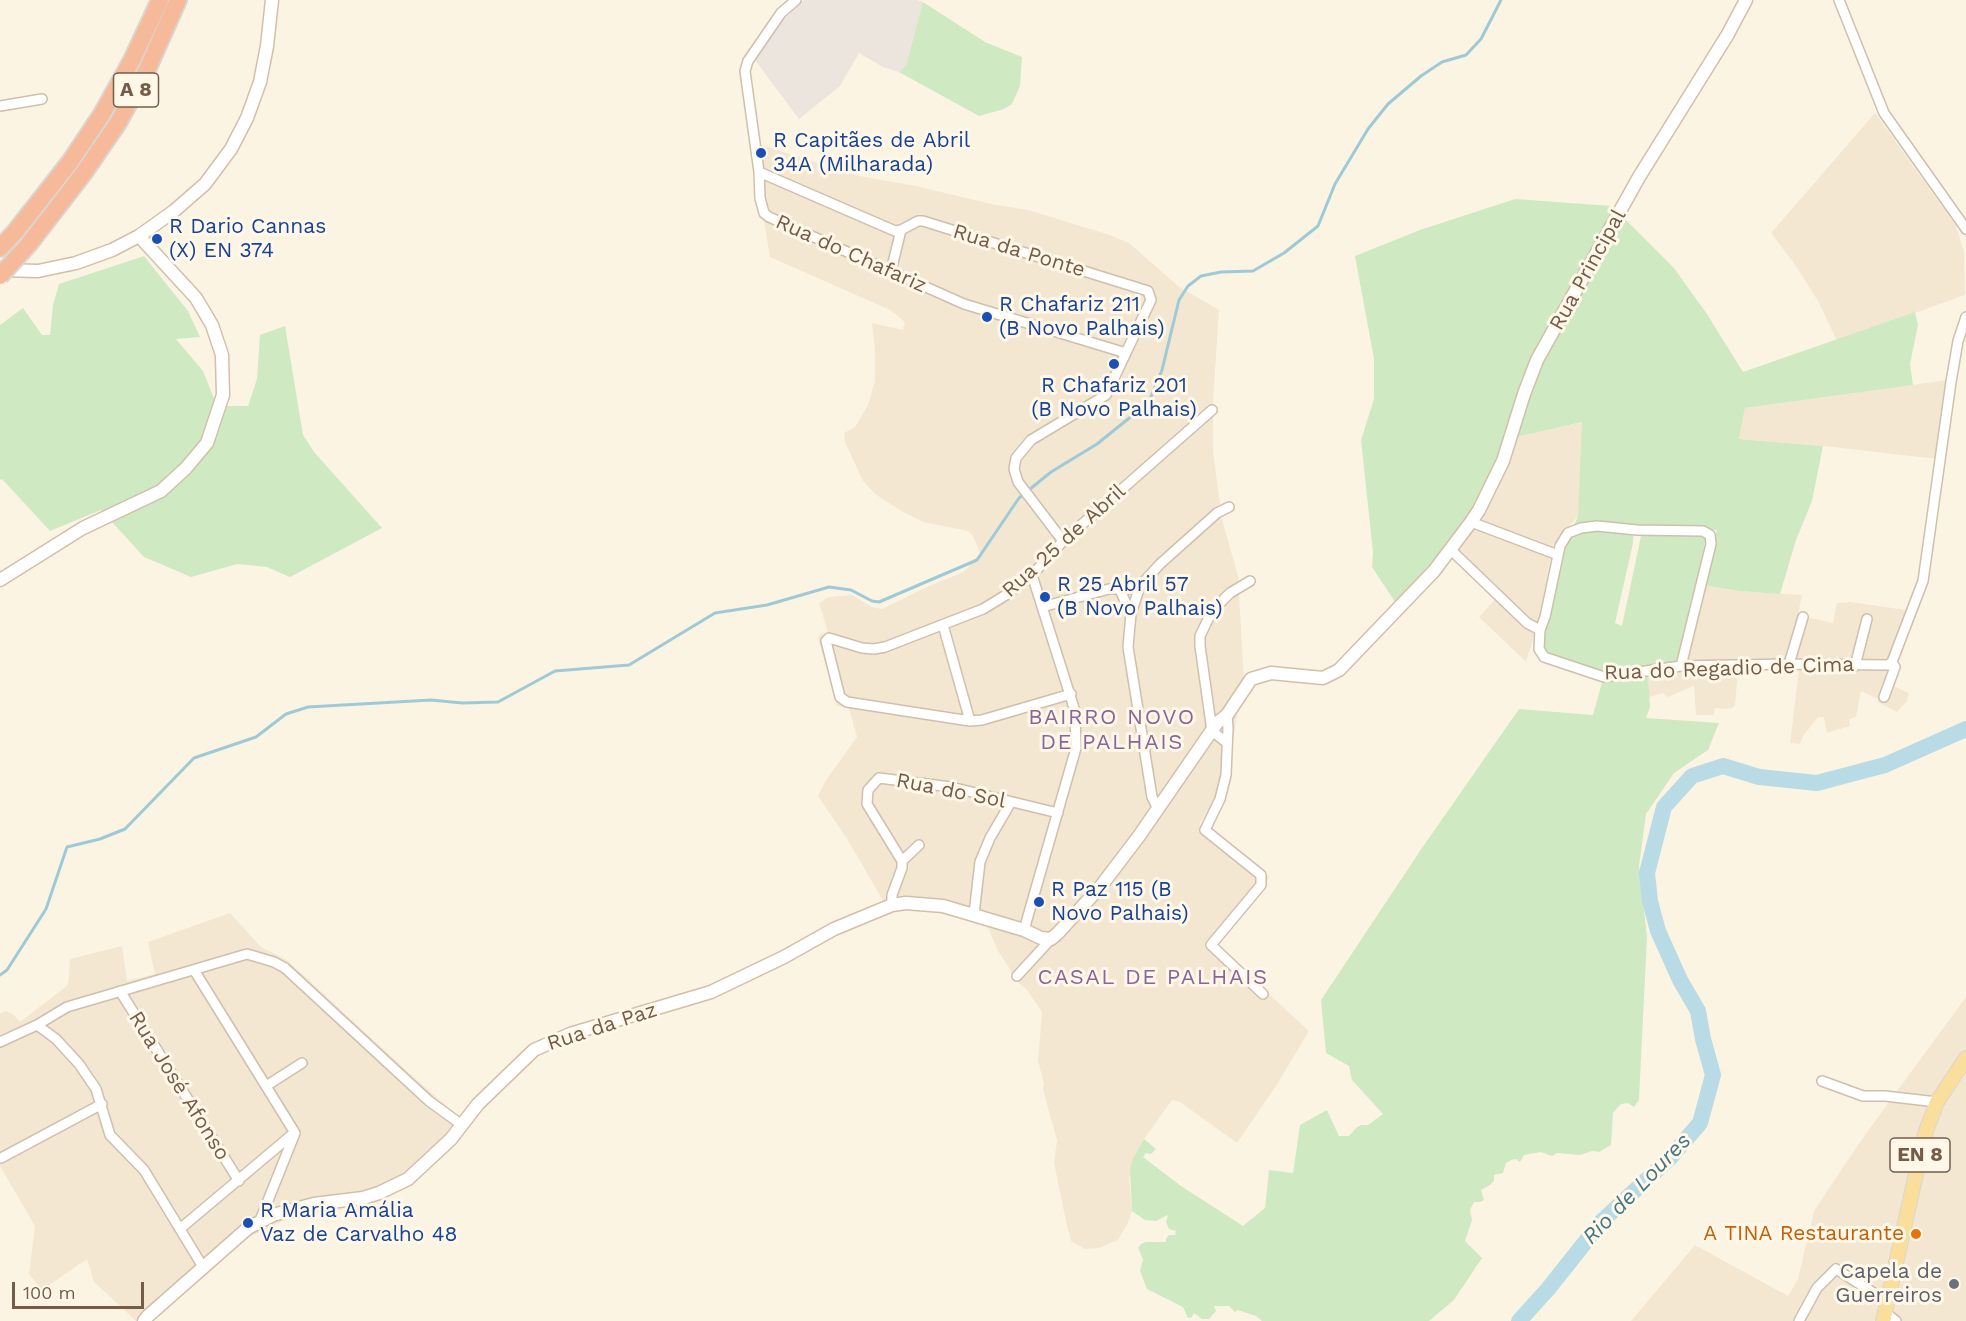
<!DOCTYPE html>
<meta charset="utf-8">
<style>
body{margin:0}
#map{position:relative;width:1966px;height:1321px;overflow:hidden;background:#fcf4e3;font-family:"Work Sans",sans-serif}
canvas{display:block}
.scale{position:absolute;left:12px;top:1282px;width:132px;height:27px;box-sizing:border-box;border:3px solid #745c49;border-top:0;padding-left:8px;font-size:18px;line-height:21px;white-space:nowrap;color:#745c49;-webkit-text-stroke:4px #fff8e9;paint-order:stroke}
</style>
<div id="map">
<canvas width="1966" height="1321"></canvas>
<div class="scale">100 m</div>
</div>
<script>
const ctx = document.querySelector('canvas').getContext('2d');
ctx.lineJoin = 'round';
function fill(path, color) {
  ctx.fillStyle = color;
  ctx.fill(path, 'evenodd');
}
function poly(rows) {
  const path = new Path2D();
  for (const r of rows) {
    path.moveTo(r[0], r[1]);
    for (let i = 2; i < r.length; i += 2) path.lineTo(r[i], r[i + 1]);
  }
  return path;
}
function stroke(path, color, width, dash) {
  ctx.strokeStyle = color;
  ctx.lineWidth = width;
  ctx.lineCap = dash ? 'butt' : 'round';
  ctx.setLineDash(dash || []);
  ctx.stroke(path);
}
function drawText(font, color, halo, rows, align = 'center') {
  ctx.font = font + ' "Work Sans",sans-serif';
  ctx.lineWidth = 6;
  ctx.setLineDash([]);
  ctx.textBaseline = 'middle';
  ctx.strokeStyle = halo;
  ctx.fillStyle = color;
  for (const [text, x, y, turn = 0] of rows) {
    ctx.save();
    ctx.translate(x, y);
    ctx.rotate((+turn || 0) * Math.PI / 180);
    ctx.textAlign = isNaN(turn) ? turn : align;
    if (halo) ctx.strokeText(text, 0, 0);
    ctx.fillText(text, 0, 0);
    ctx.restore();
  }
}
const residential = poly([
 [1875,113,1956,226,1964,252,1965,295,1837,341,1818,301,1796,266,1771,233],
 [750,145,761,145,859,176,916,186,991,204,1028,210,1110,235,1129,243,1178,286,1219,310,1213,402,1213,451,1222,519,1238,576,1244,682,1251,692,1238,712,1229,758,1218,795,1199,824,1264,871,1269,878,1218,942,1218,947,1309,1031,1276,1086,1237,1143,1180,1102,1172,1100,1144,1139,1133,1158,1129,1179,1132,1211,1128,1223,1118,1240,1099,1248,1085,1249,1071,1241,1067,1226,1054,1163,1057,1140,1043,1090,1044,1084,1038,1061,1042,1012,1027,990,1019,983,998,951,987,926,951,914,920,909,903,910,890,913,849,842,818,796,826,780,857,737,849,708,837,706,818,638,821,634,828,632,819,603,829,597,852,595,872,607,882,609,929,586,964,572,980,553,973,536,968,531,923,522,903,512,875,494,863,481,845,442,844,433,855,427,868,405,875,381,875,350,872,323,903,330,905,322,890,310,770,257,764,221,759,218],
 [1948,380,1937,459,1823,446,1739,439,1745,408],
 [1583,422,1578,516,1553,545,1539,621,1526,662,1479,617,1495,599,1451,558,1484,513,1497,489,1517,437],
 [1703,585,1739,591,1802,595,1798,615,1833,623,1837,603,1851,602,1906,610,1891,656,1891,685,1909,693,1907,701,1897,712,1878,702,1878,699,1861,691,1856,717,1849,719,1850,726,1827,733,1824,717,1818,717,1803,736,1800,744,1790,743,1799,670,1738,671,1735,705,1732,708,1726,709,1715,708,1714,715,1696,715,1694,686,1668,697,1663,693,1649,697,1648,675],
 [230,913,261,947,287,960,409,1073,459,1117,407,1185,339,1210,282,1221,244,1240,153,1321,136,1321,94,1282,87,1259,42,1290,29,1274,35,1226,0,1166,0,1014,5,1011,13,1014,20,1022,68,985,70,959,122,946,127,981,155,974,148,942],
 [1966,997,1966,1321,1631,1321,1695,1245,1788,1296,1798,1279,1814,1211,1862,1139]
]);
const industrial = poly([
 [804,0,917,0,923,2,906,65,899,72,883,67,859,53,840,86,799,119,755,60,778,25]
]);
const green = poly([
 [923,2,985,42,1022,57,1020,86,1012,104,1004,109,979,116,899,72,906,65],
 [1515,199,1612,206,1674,268,1707,314,1743,372,1915,312,1918,325,1910,364,1913,385,1745,408,1739,439,1823,446,1812,501,1796,540,1780,594,1739,591,1703,585,1717,530,1634,527,1633,543,1615,623,1622,626,1641,536,1706,536,1690,615,1680,655,1673,665,1648,675,1650,707,1646,718,1719,723,1708,750,1674,773,1646,814,1639,866,1647,937,1639,1100,1634,1107,1628,1103,1621,1104,1613,1113,1611,1145,1599,1152,1592,1151,1580,1155,1557,1153,1552,1156,1541,1152,1524,1155,1520,1162,1516,1159,1511,1160,1506,1163,1503,1173,1494,1175,1494,1181,1490,1185,1481,1190,1484,1200,1480,1202,1474,1202,1470,1210,1472,1220,1465,1241,1482,1258,1454,1300,1429,1321,1262,1321,1256,1316,1238,1310,1235,1312,1229,1306,1214,1306,1216,1311,1209,1319,1202,1319,1194,1313,1192,1317,1188,1318,1183,1307,1147,1289,1140,1271,1143,1259,1138,1248,1141,1244,1146,1242,1166,1242,1166,1239,1169,1235,1175,1235,1176,1231,1169,1229,1166,1222,1168,1215,1156,1221,1145,1220,1132,1211,1130,1170,1133,1158,1144,1139,1156,1149,1151,1154,1146,1153,1143,1157,1181,1186,1243,1226,1265,1208,1269,1170,1293,1173,1300,1125,1327,1110,1339,1136,1349,1136,1356,1128,1361,1125,1368,1125,1383,1114,1352,1080,1349,1066,1326,1053,1321,1000,1422,848,1519,709,1593,715,1603,679,1545,655,1541,643,1560,559,1578,516,1582,422,1517,437,1497,489,1484,513,1451,558,1395,602,1372,567,1373,552,1361,440,1374,399,1374,359,1355,256,1420,230],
 [144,256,188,311,200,337,176,339,203,371,217,406,248,406,257,379,260,335,285,326,303,435,314,452,382,528,290,577,267,567,237,564,191,577,144,557,101,510,50,531,2,479,0,480,0,325,23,308,42,335,50,335,53,305,59,284]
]);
const stream = poly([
 [0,975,7,970,46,909,67,847,100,839,125,829,194,758,256,737,286,714,308,707,431,700,462,703,498,702,555,671,629,665,715,613,767,605,829,587,851,590,872,601,879,602,977,560,1019,498,1051,472,1097,444,1138,411,1151,397,1162,370,1179,300,1188,286,1201,276,1221,272,1253,271,1284,253,1318,226,1335,184,1368,129,1388,104,1421,76,1442,62,1466,55,1481,39,1501,0]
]);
const river = poly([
 [1519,1321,1548,1289,1602,1221,1670,1158,1700,1123,1713,1075,1703,1039,1698,1011,1680,980,1658,931,1650,901,1647,873,1664,807,1692,776,1723,766,1759,777,1817,783,1885,765,1966,729]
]);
const street = poly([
 [796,0,781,13,748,61,745,71,759,172,760,198,764,213,769,217,964,304,1126,353],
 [1839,0,1884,113,1966,229],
 [0,106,42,99],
 [759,172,895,231,901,230,918,221,923,221,1148,291,1151,300,1106,395,1031,440,1016,458,1014,469,1018,482,1063,541],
 [891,271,901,230],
 [1471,522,1558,555],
 [1450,549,1527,623,1540,630,1539,649,1544,657,1604,677,1681,666,1789,664,1888,665,1892,662,1923,581,1951,382,1958,341,1966,317],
 [1120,590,1131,614],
 [1042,607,1109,589,1128,589,1140,586],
 [943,625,970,721],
 [1540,630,1545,617,1560,546,1568,533,1581,528,1597,526,1637,530,1703,531,1710,535,1711,544,1681,666],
 [1789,664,1803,617],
 [1855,666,1867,619],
 [1071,694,982,720,970,721,847,702,840,697,826,641,829,638,862,648,874,649,885,647,983,609,1006,595,1032,575,1063,541,1212,410],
 [1884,697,1895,667,1892,662],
 [1227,715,1228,728,1226,775,1220,799,1205,830,1261,875,1261,885,1211,945,1263,994],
 [1226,742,1212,731,1200,646,1200,636,1212,611,1230,593,1250,581],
 [1158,809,1152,797,1128,647,1131,614,1140,586,1160,564,1217,513,1229,507],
 [902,861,919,845],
 [892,905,892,895,902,868,902,861,867,804,868,790,879,778,951,787,1058,813],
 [974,914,980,862,990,838,1011,802],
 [1024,930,1076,748,1075,711,1032,575],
 [194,970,295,1133,259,1223],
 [1017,976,1051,939],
 [120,991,239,1181],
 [37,1025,56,1039,79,1064,96,1089,110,1135,144,1170,203,1267],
 [0,1042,37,1025,67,1007,247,954,274,962,285,968,429,1101,462,1125],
 [1822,1081,1863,1096,1885,1096,1937,1102],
 [266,1086,302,1063],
 [1,1158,102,1104],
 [181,1228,294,1133],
 [1886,1313,1896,1321],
 [1799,1321,1817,1288,1836,1269,1888,1302]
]);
const secondary = poly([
 [1,270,38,271,76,263,112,250,139,236,174,211,205,184,231,149,247,118,260,82,267,46,272,0],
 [0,580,83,528,161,491,186,468,207,443,223,395,222,355,212,325,196,298,139,236],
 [144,1321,148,1316,248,1228,273,1215,314,1204,363,1198,379,1193,408,1179,451,1139,478,1104,534,1050,570,1034,711,992,784,957,834,929,892,905,906,903,943,906,1024,930,1041,938,1051,939,1058,933,1101,886,1139,836,1217,723,1227,715,1251,679,1271,673,1323,678,1339,670,1434,571,1471,522,1479,510,1503,461,1524,394,1537,360,1639,177,1728,34,1746,0]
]);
const primary = poly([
 [1883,1321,1925,1134,1937,1102,1966,1058]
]);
const highway = poly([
 [29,244,83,174,118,123,147,70,178,0],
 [0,248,15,232,70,162,102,114,132,60,160,0]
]);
const highwayBridge = poly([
 [0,276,29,244]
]);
const markers = [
 [761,153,6,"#1a4fb4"],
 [157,239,6,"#1a4fb4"],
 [987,317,6,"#1a4fb4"],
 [1114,364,6,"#1a4fb4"],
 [1045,597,6,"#1a4fb4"],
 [1039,902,6,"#1a4fb4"],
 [248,1223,6,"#1a4fb4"],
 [1916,1234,6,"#e8710a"],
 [1954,1284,6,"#6b7280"]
];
const shields = [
 [136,90,45],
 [1920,1155,60]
];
const shieldNames = [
 ["A 8",136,90],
 ["EN 8",1920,1155]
];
const transitNames = [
 ["R Capitães de Abril",773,141],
 ["34A (Milharada)",773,165],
 ["R Dario Cannas",169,227],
 ["(X) EN 374",169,251],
 ["R Chafariz 211",999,305],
 ["(B Novo Palhais)",999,329],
 ["R Chafariz 201",1114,386,"center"],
 ["(B Novo Palhais)",1114,410,"center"],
 ["R 25 Abril 57",1057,585],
 ["(B Novo Palhais)",1057,609],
 ["R Paz 115 (B",1051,890],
 ["Novo Palhais)",1051,914],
 ["R Maria Amália",260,1211],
 ["Vaz de Carvalho 48",260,1235]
];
const streetNames = [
 ["Rua da Ponte",1019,251,17],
 ["Rua do Chafariz",851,254,24],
 ["Rua Principal",1588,270,-61],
 ["Rua 25 de Abril",1064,541,-42],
 ["Rua do Regadio de Cima",1729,669,-2],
 ["Rua do Sol",951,791,11],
 ["Rua da Paz",602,1027,-18],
 ["Rua José Afonso",179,1086,58]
];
const foodNames = [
 ["A TINA Restaurante",1904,1234]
];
const worshipNames = [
 ["Capela de",1942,1272],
 ["Guerreiros",1942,1296]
];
const neighbourhoodNames = [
 ["BAIRRO NOVO",1112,718],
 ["DE PALHAIS",1112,743],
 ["CASAL DE PALHAIS",1153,978]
];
const waterNames = [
 ["Rio de Loures",1637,1189,-46]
];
fill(residential, '#f3e7d2');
fill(industrial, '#ebe5de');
fill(green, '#cfe9c2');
stroke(stream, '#9ecad7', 3);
stroke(river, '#b8dbe5', 16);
stroke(street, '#cfbfad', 12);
stroke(secondary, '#d2bfaa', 15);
stroke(primary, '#dbd5d0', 16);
stroke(highway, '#dbd5d0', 20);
stroke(street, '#fff', 9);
stroke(secondary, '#fff', 12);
stroke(primary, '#fadf9c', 14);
stroke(highway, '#f6b99a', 16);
stroke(highwayBridge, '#dbd5d0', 20, []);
stroke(highwayBridge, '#f6b99a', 16);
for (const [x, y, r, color] of markers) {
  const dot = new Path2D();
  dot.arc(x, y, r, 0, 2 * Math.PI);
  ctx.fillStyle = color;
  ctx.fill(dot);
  stroke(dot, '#fff8e9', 2);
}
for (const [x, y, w] of shields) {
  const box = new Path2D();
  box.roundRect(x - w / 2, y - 17, w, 34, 4.5);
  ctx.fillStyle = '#fff8e9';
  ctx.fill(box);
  stroke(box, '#745c49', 1.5);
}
drawText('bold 20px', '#745c49', null, shieldNames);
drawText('21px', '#164399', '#fff8e9', transitNames, 'left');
drawText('21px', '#745c49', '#fff8e9', streetNames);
drawText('21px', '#c56008', '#fff8e9', foodNames, 'right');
drawText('21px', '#5b616d', '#fff8e9', worshipNames, 'right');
ctx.letterSpacing = '1.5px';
drawText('22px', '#8a6597', '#fff8e9', neighbourhoodNames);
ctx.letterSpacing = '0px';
drawText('italic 22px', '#437687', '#fff8e9', waterNames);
</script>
